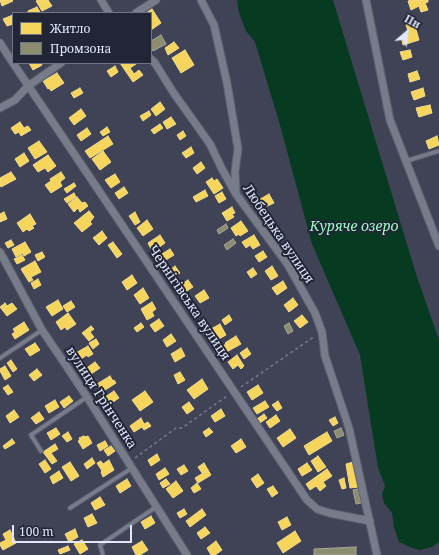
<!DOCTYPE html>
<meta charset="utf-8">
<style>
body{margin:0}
#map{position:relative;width:439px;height:555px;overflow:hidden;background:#404356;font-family:"Noto Serif",serif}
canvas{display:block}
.legend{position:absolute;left:12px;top:12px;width:140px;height:52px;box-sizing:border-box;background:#212535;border:1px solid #6e7385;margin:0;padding:5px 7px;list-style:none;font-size:12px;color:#e2e7fe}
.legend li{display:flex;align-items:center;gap:8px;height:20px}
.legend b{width:20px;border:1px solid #6e7385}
.north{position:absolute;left:387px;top:12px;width:40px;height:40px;-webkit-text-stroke:3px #212535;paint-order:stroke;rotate:28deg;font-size:11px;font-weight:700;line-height:16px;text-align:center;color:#e2e7fe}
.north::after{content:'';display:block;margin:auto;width:14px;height:18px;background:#e2e7fe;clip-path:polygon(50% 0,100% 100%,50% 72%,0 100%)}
.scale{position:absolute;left:12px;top:525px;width:120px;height:18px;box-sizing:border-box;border:2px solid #e2e7fe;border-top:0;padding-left:5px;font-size:12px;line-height:14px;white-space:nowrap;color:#e2e7fe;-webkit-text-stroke:3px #212535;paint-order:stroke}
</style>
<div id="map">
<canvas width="439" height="555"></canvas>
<ul class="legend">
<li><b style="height:11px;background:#f6d55c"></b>Житло</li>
<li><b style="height:11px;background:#8c8c6e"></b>Промзона</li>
</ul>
<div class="north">Пн</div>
<div class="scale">100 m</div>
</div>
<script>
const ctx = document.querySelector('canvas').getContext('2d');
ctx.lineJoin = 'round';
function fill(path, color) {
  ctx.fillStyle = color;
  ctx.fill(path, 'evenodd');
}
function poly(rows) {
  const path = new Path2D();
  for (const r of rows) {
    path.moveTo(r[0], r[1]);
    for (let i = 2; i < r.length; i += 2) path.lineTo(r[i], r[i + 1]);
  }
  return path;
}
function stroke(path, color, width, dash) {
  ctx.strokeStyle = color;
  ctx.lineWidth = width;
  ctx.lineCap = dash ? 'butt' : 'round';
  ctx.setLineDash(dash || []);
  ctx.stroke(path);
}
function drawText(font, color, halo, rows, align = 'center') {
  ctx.font = font + ' "Noto Serif",serif';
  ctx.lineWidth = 4;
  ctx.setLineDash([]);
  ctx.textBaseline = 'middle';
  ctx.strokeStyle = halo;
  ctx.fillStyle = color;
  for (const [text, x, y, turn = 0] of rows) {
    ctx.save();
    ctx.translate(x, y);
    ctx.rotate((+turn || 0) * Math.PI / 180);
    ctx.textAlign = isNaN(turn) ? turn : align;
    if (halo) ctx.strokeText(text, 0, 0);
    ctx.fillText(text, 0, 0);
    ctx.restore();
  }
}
const water = poly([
 [237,0,333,0,416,274,439,340,439,542,432,547,420,550,410,547,399,542,394,527,392,513,384,503,382,494,385,486,378,468,360,355,312,244,280,125,255,42,246,31,239,13]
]);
const homes = poly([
 [0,0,12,0,13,1,2,6,0,0],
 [38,0,48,0,52,6,42,11,36,1,38,0],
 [412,0,428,0,428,2,425,3,428,10,421,12,419,6,411,10,408,1,412,0],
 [37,7,40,12,38,13,28,13,28,11,37,7],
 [152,9,161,23,151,30,151,13,146,13,152,9],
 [13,15,13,24,7,26,3,19,13,15],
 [414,22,419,40,403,45,401,36,409,34,406,25,414,22],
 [174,42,179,48,168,55,165,48,174,42],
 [185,50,194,65,181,73,172,58,185,50],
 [410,50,412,57,403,60,400,52,410,50],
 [29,63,41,63,42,65,33,70,29,63],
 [120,63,135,63,136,64,130,68,134,74,139,70,143,75,133,82,120,63],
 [115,66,118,72,111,77,107,71,115,66],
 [417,71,420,79,410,82,408,74,417,71],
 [57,73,64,83,51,91,49,88,48,89,43,81,57,73],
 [80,88,83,93,74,98,71,93,80,88],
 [423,88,425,96,414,100,411,92,423,88],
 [160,102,165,109,156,116,151,109,160,102],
 [430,105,432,113,419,117,416,108,430,105],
 [81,109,86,116,74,125,69,118,81,109],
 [149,111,151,115,143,121,140,116,149,111],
 [171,117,176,124,167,129,163,122,171,117],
 [20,122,24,128,28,126,31,130,21,136,19,132,15,134,11,128,20,122],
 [160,124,163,128,154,134,151,130,160,124],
 [107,127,110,132,103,136,100,132,107,127],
 [87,128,91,134,81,141,77,135,87,128],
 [183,131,186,136,180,140,177,135,183,131],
 [108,136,113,144,90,158,85,151,108,136],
 [437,136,439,145,429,149,426,141,437,136],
 [39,141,47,152,35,159,28,148,39,141],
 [191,147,194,153,186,158,182,153,191,147],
 [103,151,111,162,100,170,92,159,103,151],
 [24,153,29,161,20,167,15,159,24,153],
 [48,155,56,166,48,172,45,168,38,172,33,165,48,155],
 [201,162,205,168,197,174,193,168,201,162],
 [11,172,16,179,1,187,0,185,0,178,11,172],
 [61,172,65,178,60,182,62,186,51,193,45,185,51,181,50,179,61,172],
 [115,174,120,182,111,188,105,180,115,174],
 [212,178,214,181,217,179,223,188,214,194,206,182,212,178],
 [74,183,76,186,67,193,64,189,74,183],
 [124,187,128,193,119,199,115,193,124,187],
 [205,190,208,196,196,202,193,197,205,190],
 [222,192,226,199,219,203,215,196,222,192],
 [74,193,76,197,67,203,64,199,74,193],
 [269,194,274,203,261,209,257,201,269,194],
 [77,197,82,203,85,202,88,206,80,212,78,208,74,212,68,204,77,197],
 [232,207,235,213,232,214,234,217,227,221,222,213,232,207],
 [89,211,94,217,90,222,92,224,82,232,74,223,89,211],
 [4,212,7,219,0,222,0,214,4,212],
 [135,212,140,222,135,225,129,216,135,212],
 [30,214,36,224,32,226,34,228,29,231,27,229,23,232,17,223,30,214],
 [147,220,153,229,143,236,137,228,147,220],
 [241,221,248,231,240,236,239,234,236,236,231,228,241,221],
 [102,231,107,238,99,245,93,238,102,231],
 [160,235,165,243,158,248,156,245,151,249,148,243,160,235],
 [254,235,260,245,253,249,250,245,246,248,242,242,254,235],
 [11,240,14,245,8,248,5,243,11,240],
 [25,242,31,252,24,256,23,253,16,257,12,249,25,242],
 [113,242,122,254,117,258,108,245,113,242],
 [170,249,174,255,161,263,157,257,170,249],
 [263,251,267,257,259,262,255,256,263,251],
 [42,252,45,257,38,261,35,255,42,252],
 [22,255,25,260,17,264,14,259,22,255],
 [35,261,41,272,31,277,33,280,29,282,21,269,35,261],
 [175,266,180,273,169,280,165,274,175,266],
 [272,266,278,276,271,280,265,271,272,266],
 [253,268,257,274,251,278,247,272,253,268],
 [132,275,137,283,127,290,122,282,132,275],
 [38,279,41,285,34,289,31,283,38,279],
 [188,280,193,287,179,296,175,288,188,280],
 [283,281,287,288,277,295,272,288,283,281],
 [143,288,149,298,140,304,134,295,143,288],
 [204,290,209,298,200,303,195,296,204,290],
 [293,298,298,305,289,312,284,305,293,298],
 [58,300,63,309,52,316,46,307,58,300],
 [71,301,75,307,67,312,63,306,71,301],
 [152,302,156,309,152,312,154,316,147,320,141,309,152,302],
 [5,303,7,306,12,303,17,309,7,316,0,307,5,303],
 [68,313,76,324,67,330,65,327,61,330,56,322,68,313],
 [229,315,232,320,225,325,222,320,229,315],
 [302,315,308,322,300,328,294,321,302,315],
 [159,319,164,326,155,332,150,325,159,319],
 [24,322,29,330,15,339,12,334,15,332,13,329,24,322],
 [141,323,144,327,137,332,134,328,141,323],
 [220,324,226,335,217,340,215,337,209,341,202,331,209,326,211,329,220,324],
 [91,326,94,329,90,332,94,337,89,341,82,333,91,326],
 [171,334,176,341,167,347,163,340,171,334],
 [236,336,241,344,221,355,218,349,226,344,225,343,236,336],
 [96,339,99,344,93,349,89,343,96,339],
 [35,343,40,350,30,356,25,349,35,343],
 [88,346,93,354,88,357,87,355,78,361,74,354,88,346],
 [181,348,185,356,175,362,171,354,181,348],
 [247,348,251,354,244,359,240,353,247,348],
 [237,355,244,366,241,369,238,365,233,369,228,362,237,355],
 [11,360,17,369,13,372,7,363,11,360],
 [95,362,100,368,88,376,84,370,95,362],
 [5,366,11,376,5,380,0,371,0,369,5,366],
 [37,369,42,375,34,381,29,375,37,369],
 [180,372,185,380,178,384,174,375,180,372],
 [110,376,113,381,114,380,116,383,102,392,97,384,110,376],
 [202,379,208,389,194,399,187,390,202,379],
 [8,385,13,392,8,395,3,388,8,385],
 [258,385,263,393,252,400,247,392,258,385],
 [114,391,119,398,110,404,105,397,114,391],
 [145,391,153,402,140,411,132,400,145,391],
 [69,396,73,401,64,408,60,402,69,396],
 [55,400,59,407,49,413,45,406,55,400],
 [265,401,269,407,257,414,253,408,265,401],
 [278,401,282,408,277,411,272,405,278,401],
 [189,402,194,409,187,414,182,407,189,402],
 [221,409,225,416,215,422,211,416,221,409],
 [14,410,19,417,10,423,6,416,14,410],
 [39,412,44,419,36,424,31,418,39,412],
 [264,414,267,418,260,423,257,419,264,414],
 [276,415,280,421,270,428,266,422,276,415],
 [335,417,338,423,333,426,329,420,335,417],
 [141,418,144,424,148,422,151,426,144,430,142,427,134,432,130,426,141,418],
 [56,428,60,434,51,440,47,433,56,428],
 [209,428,213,432,206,437,203,432,209,428],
 [290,429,296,438,283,447,277,438,290,429],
 [68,432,72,439,67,442,62,436,68,432],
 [327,432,332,441,309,455,304,446,327,432],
 [84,436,85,437,88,436,92,443,83,449,78,441,80,440,79,438,84,436],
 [12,439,15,443,5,449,3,446,12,439],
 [241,439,246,447,236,453,231,446,241,439],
 [105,441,108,446,100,451,97,445,105,441],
 [55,444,58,449,51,453,57,461,52,464,43,452,55,444],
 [111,446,115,451,108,456,104,450,111,446],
 [157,454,160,460,151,466,148,460,157,454],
 [318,456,326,467,318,472,311,461,318,456],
 [92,458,95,463,87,469,84,464,92,458],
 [45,460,51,469,45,473,39,464,45,460],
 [109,460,114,470,103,477,101,472,102,471,97,463,101,461,103,464,109,460],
 [70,462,79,476,71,481,62,467,70,462],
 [353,462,358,487,350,488,346,464,353,462],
 [204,463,208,470,202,473,198,467,204,463],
 [307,463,312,470,302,476,298,469,307,463],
 [184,465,188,471,181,475,177,469,184,465],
 [165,468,169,474,159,480,156,474,165,468],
 [327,469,332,476,323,482,326,486,320,491,316,486,310,490,306,484,327,469],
 [208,470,211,475,198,483,195,478,208,470],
 [59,471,63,478,53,484,50,477,59,471],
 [258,474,264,483,257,488,251,479,258,474],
 [344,478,346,488,342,489,339,480,344,478],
 [127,479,131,486,120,493,116,486,127,479],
 [166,479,170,484,163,488,160,483,166,479],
 [176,481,183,491,173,498,166,489,176,481],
 [197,483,201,489,194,493,191,488,197,483],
 [273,486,278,493,272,497,267,489,273,486],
 [100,497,105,505,95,510,91,503,100,497],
 [184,509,187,514,180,518,177,513,184,509],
 [202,509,206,515,190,527,186,521,202,509],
 [92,514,97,523,88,527,84,518,92,514],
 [151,516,155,523,145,529,141,522,151,516],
 [287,517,291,525,282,530,278,522,287,517],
 [205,527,210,533,201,539,197,533,205,527],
 [75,529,78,537,69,542,65,534,75,529],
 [10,530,16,543,3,550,0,545,0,543,6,540,3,534,10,530],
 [295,531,301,541,283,553,277,543,295,531],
 [82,540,88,549,80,554,74,544,82,540],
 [142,541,148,550,140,555,136,555,132,547,142,541],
 [216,541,222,550,215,555,211,555,207,548,216,541],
 [68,546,70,550,60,554,58,550,68,546]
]);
const industry = poly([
 [161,35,166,44,153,51,151,47,151,41,161,35],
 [226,224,228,228,219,234,217,230,226,224],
 [233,239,236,243,227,250,224,245,233,239],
 [289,323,293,331,288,334,284,326,289,323],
 [341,428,344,435,337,438,334,431,341,428],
 [358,489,361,503,356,504,353,490,358,489],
 [356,547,356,555,314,555,314,549,356,547]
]);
const path = poly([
 [241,387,315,336],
 [135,458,176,428,182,428,227,396]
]);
const service = poly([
 [406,161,439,151],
 [0,358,42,330],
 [41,451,31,435,87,397],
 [70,508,132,468],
 [103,555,100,545,156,507]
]);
const minor = poly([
 [101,0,109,13],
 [201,0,214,25,227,83,238,149,235,172,236,192],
 [366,0,390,120,439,246],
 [136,13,156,0],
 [0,43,13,63],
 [151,59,155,63,173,92,210,144,222,169,236,194,288,265,315,313,322,332,325,356,349,428,377,555],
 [13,63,307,500,317,509,329,513,370,521],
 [0,108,15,100,28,86,61,63],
 [0,252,42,330,59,355,87,397,187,555]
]);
const streetNames = [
 ["Любецька вулиця",278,234,56],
 ["Чернігівська вулиця",189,303,56],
 ["вулиця Грінченка",101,398,57]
];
const waterNames = [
 ["Куряче озеро",354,227]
];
fill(water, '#063b22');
fill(homes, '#f6d55c');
stroke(homes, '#f0da8d', 1);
fill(industry, '#8c8c6e');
stroke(industry, '#a6a799', 1);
stroke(service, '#5e6071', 5.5);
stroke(minor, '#5e6071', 9);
stroke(path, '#777a88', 1.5, [3, 3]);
stroke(service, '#787b8a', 3.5);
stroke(minor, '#787b8a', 7);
drawText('13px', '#e2e7fe', '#212535', streetNames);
drawText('italic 14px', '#99fcbe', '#212535', waterNames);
</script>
